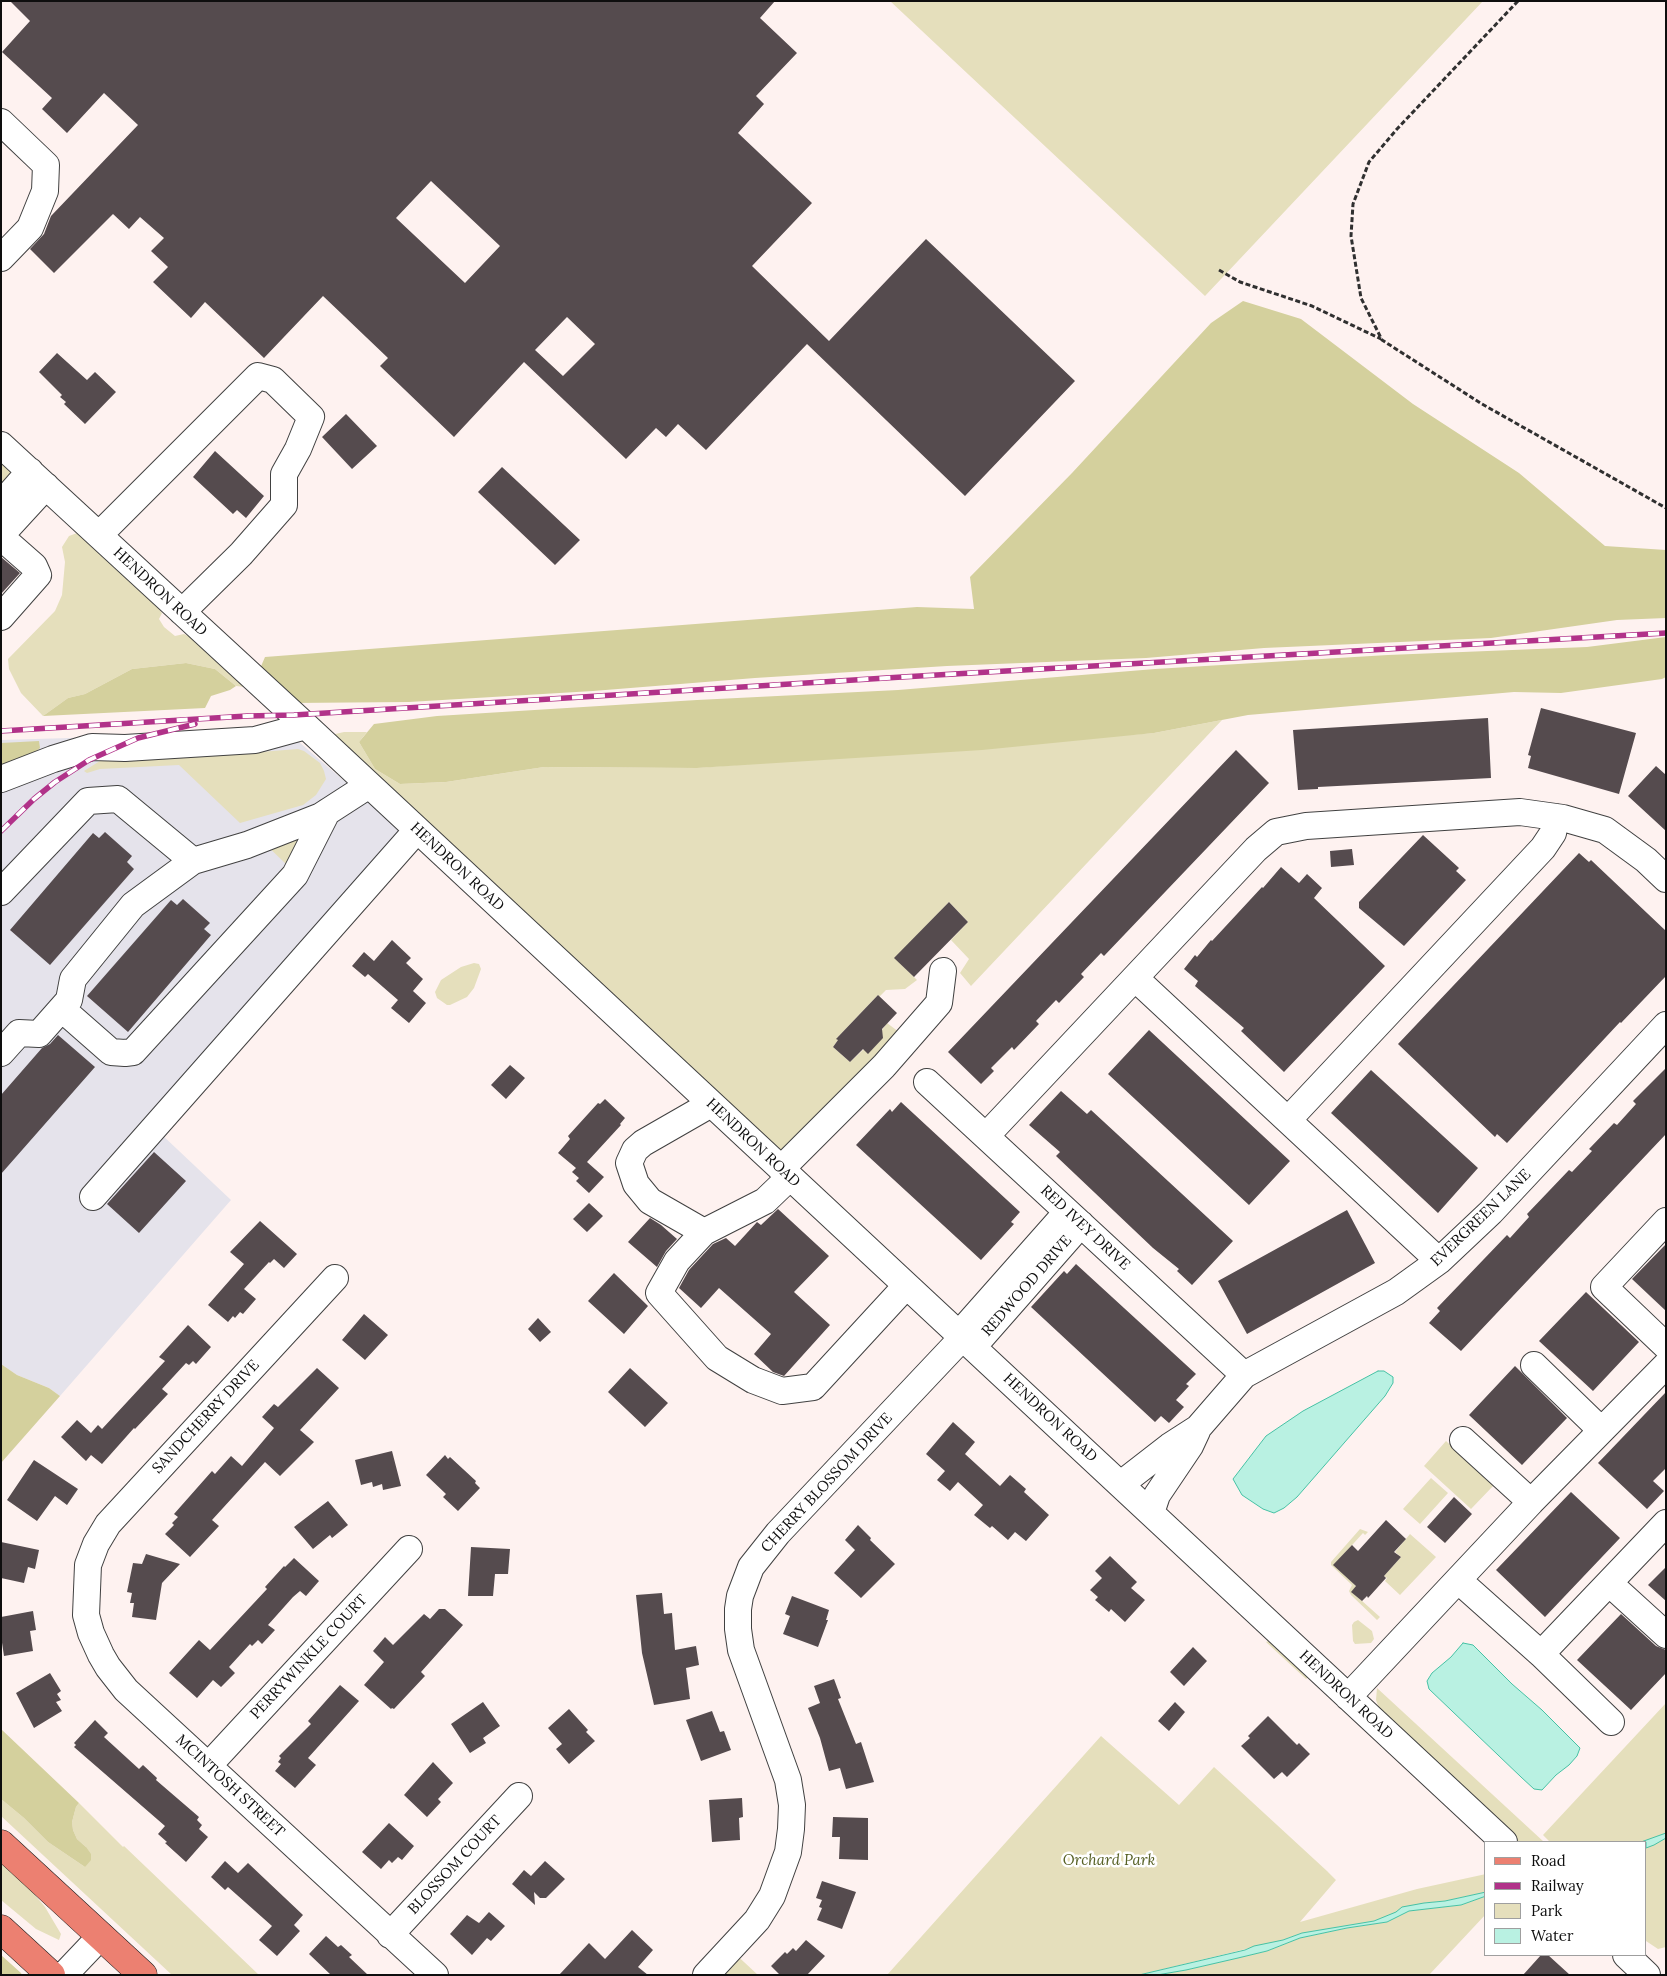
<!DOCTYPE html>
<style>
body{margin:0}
#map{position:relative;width:1667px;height:1976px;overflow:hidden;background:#fef2f0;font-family:Lora,serif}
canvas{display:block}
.frame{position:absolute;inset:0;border:2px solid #0e0e0e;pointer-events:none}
.legend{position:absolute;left:1484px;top:1841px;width:162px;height:115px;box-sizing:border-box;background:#fff;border:1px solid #9f9f9f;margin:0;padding:6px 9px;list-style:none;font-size:15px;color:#0e0e0e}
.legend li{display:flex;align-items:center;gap:10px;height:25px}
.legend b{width:25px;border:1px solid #9f9f9f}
</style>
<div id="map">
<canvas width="1667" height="1976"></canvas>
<div class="frame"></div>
<ul class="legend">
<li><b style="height:6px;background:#ec8071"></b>Road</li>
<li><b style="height:6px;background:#b13289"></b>Railway</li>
<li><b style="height:14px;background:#e5dfbc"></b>Park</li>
<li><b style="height:14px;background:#b9f1e2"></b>Water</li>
</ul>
</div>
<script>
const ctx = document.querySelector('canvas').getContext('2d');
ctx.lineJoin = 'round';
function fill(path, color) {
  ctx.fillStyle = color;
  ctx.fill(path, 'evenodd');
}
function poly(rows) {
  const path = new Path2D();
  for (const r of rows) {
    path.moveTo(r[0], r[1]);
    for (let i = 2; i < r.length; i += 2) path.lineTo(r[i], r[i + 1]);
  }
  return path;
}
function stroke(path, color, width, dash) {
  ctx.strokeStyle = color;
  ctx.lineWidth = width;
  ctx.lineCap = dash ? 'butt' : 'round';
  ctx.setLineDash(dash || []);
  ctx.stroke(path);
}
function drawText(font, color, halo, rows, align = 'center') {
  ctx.font = font + ' Lora,serif';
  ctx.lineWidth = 5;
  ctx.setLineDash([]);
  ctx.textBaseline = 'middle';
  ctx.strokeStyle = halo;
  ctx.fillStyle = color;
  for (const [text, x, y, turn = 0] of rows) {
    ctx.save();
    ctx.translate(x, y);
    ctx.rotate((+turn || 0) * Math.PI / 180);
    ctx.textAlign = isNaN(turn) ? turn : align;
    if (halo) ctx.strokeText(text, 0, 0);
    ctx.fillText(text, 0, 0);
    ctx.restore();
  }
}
const industrial = poly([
 [239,733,292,736,412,839,160,1133,231,1200,60,1396,49,1388,17,1375,1,1364,1,740]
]);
const green = poly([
 [890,1,1483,1,1205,296],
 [1,459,10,468,12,478,1,495],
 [77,533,84,536,158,608,162,613,159,619,164,627,175,636,184,634,196,640,245,687,236,686,215,669,186,663,132,669,85,694,68,698,43,716,21,693,9,669,8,659,55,611,62,595,65,562,62,547,69,536],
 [1222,720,971,986,960,973,969,959,951,940,968,922,949,902,895,958,917,980,905,989,886,990,879,997,878,995,837,1038,838,1040,833,1047,850,1062,877,1037,887,1023,899,1032,785,1162,331,735,344,732,367,732,359,742,375,769,400,784,446,782,544,767,697,768,1154,733],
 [298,749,304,751,320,763,324,771,326,779,316,795,303,805,240,823,179,765,100,769,87,773,84,771,111,754,247,753],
 [306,831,287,865,261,840],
 [474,963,479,964,481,969,474,988,467,997,450,1005,447,1005,437,998,435,992,441,980,461,967],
 [1446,1441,1494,1485,1471,1509,1424,1466],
 [1431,1478,1448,1493,1420,1524,1403,1509],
 [1360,1529,1368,1532,1365,1535,1363,1533,1334,1565,1356,1586,1352,1592,1380,1617,1377,1620,1351,1595,1349,1591,1352,1585,1331,1565,1331,1562],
 [1410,1534,1436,1557,1400,1595,1385,1581,1387,1578,1384,1576,1401,1557,1395,1552],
 [1358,1620,1372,1631,1374,1639,1371,1643,1355,1644,1353,1641,1352,1625,1354,1622],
 [1271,1640,1309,1676,1306,1679,1266,1642],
 [1377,1688,1544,1842,1519,1842,1382,1716,1376,1700],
 [1666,1703,1666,1947,1658,1949,1646,1941,1646,1842,1550,1842,1543,1835],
 [1101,1736,1179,1805,1214,1767,1327,1871,1336,1880,1300,1922,1417,1889,1486,1874,1486,1892,1445,1901,1424,1903,1374,1921,1302,1933,1283,1940,1139,1975,887,1975],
 [1,1799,24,1818,48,1842,85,1867,86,1847,77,1839,73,1830,72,1822,76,1807,79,1803,123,1847,124,1846,259,1975,172,1975,1,1816],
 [1,1863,24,1882,45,1907,61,1934,59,1940,36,1929,1,1900],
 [1486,1896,1486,1914,1429,1975,1157,1975,1186,1970,1267,1951,1300,1938,1347,1928,1387,1922,1409,1911,1461,1905],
 [730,1949,758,1975,706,1975]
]);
const forest = poly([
 [1243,301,1301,319,1413,404,1519,473,1605,546,1666,550,1666,618,1617,620,1491,638,1264,648,1146,658,947,666,755,678,593,691,409,702,292,703,259,671,265,657,917,607,974,609,970,577,1072,473,1211,323],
 [1666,637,1666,677,1662,679,1561,693,1514,692,1248,715,1154,733,982,750,697,768,544,767,446,782,400,784,375,769,359,742,374,724,437,716,697,700,898,690,1155,669,1388,655,1587,647],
 [186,663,215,669,236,686,230,690,211,696,205,708,43,716,68,698,85,694,132,669],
 [39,741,40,748,31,756,1,765,1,743],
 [1,1364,17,1375,49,1388,60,1396,1,1463],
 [1,1729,79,1803,76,1807,72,1822,73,1830,77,1839,86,1847,91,1854,91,1860,85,1867,48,1842,24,1818,1,1799],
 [1,1955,21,1973,22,1975,1,1975]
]);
const water = poly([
 [1378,1371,1384,1371,1393,1377,1393,1383,1385,1396,1297,1497,1284,1508,1274,1513,1263,1509,1242,1495,1233,1479,1266,1436,1303,1411,1378,1371],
 [1463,1643,1473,1645,1512,1684,1542,1710,1580,1748,1577,1756,1569,1765,1556,1775,1542,1790,1534,1789,1521,1777,1429,1689,1427,1681,1432,1673,1451,1657,1463,1643],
 [1666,1833,1666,1838,1654,1845,1646,1848,1646,1842,1641,1842,1666,1833],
 [1486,1892,1486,1896,1461,1905,1409,1911,1387,1922,1347,1928,1300,1938,1267,1951,1238,1958,1186,1970,1157,1975,1139,1975,1245,1950,1254,1946,1283,1940,1302,1933,1374,1921,1396,1912,1402,1907,1424,1903,1445,1901,1486,1892]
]);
const building = poly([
 [10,1,775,1,760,18,797,53,756,96,764,104,738,133,812,203,752,266,829,341,926,239,1075,381,965,496,807,344,706,450,678,424,666,437,656,428,626,459,524,362,454,437,380,366,388,358,323,296,264,358,205,302,191,318,153,282,168,267,151,251,164,238,140,217,129,229,113,214,54,273,30,249,44,234,51,216,138,125,104,93,67,133,42,109,52,98,2,52,30,21],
 [431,181,500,246,465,283,396,218],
 [567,317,595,344,563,376,535,350],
 [57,353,87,380,95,372,116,392,85,424,64,404,66,402,60,397,62,395,39,372],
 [346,414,377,446,352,469,322,437],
 [215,451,264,496,246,518,237,510,233,514,193,477],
 [502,467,580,540,555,565,478,492],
 [1,557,20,573,1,594],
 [1541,708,1636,733,1619,794,1528,768,1531,756,1528,755],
 [1488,718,1491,778,1318,787,1318,789,1298,790,1293,730],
 [1236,750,1269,783,1104,956,1101,953,1081,974,1084,977,1059,1003,1056,1000,1036,1021,1039,1024,1014,1050,1012,1047,991,1068,994,1071,981,1084,948,1052],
 [1656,766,1666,775,1666,831,1628,796],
 [105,832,132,856,127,862,134,869,50,965,10,930,93,833,99,838],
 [1423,835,1459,868,1456,871,1466,880,1404,946,1359,908,1359,902],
 [1352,849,1354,865,1331,867,1330,851],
 [1579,853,1589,862,1591,860,1666,931,1666,976,1621,1023,1620,1022,1507,1143,1497,1134,1495,1137,1398,1044],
 [1281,867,1299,883,1307,874,1322,888,1314,898,1385,966,1284,1072,1241,1031,1244,1028,1195,986,1198,981,1184,969,1195,955,1197,957,1211,940,1212,941,1262,887,1263,888],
 [183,899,210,923,204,929,211,935,128,1032,87,996,171,900,177,905],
 [949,902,968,922,914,977,894,958],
 [392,940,411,958,406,963,423,979,413,991,426,1003,409,1023,391,1008,398,1000,368,974,365,977,352,966,364,952,374,961],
 [878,995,897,1013,882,1029,883,1038,868,1054,863,1049,850,1062,833,1047,838,1040,836,1039],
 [1149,1030,1290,1161,1249,1205,1108,1074],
 [58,1035,95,1067,1,1174,1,1095,42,1048,50,1044],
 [510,1065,525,1078,506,1099,491,1085],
 [1666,1068,1666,1134,1461,1351,1429,1323,1440,1311,1437,1308,1507,1235,1510,1238,1529,1217,1527,1214,1569,1170,1572,1172,1592,1151,1589,1149,1614,1123,1617,1125,1636,1104,1633,1101],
 [1371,1070,1478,1168,1438,1213,1331,1113],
 [1061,1091,1087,1114,1091,1110,1233,1241,1192,1285,1177,1271,1179,1269,1153,1248,1056,1156,1060,1152,1029,1125],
 [605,1099,625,1118,620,1124,621,1125,587,1162,604,1177,589,1193,576,1181,579,1178,572,1172,576,1168,558,1153,570,1139,568,1136,598,1103,600,1104],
 [901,1102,1020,1212,1011,1222,1014,1224,981,1260,856,1145,890,1109,892,1112],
 [154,1152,186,1181,139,1233,107,1204],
 [589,1203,603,1216,587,1232,573,1219],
 [778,1209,829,1256,794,1292,830,1325,784,1376,773,1372,754,1354,771,1334,719,1288,701,1308,679,1288,689,1270,713,1244,726,1238,735,1246,757,1222,761,1225],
 [1347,1210,1375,1263,1247,1334,1218,1281],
 [650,1218,661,1225,677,1239,666,1251,657,1267,628,1242],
 [260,1221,297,1254,284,1268,274,1259,270,1263,269,1262,244,1289,256,1299,243,1314,240,1312,235,1318,233,1316,228,1322,208,1305,244,1264,230,1252],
 [1666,1244,1666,1311,1632,1279],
 [1076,1264,1196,1374,1186,1384,1189,1386,1176,1400,1184,1407,1169,1423,1161,1416,1155,1422,1031,1307,1064,1271,1067,1274],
 [614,1273,648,1306,624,1334,588,1301],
 [1586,1292,1639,1342,1593,1391,1539,1341],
 [364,1314,388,1335,365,1360,342,1340],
 [538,1318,551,1332,540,1342,528,1329],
 [188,1325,211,1347,196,1364,193,1361,189,1365,186,1363,162,1389,168,1394,135,1429,134,1428,102,1464,91,1455,86,1461,61,1437,77,1420,91,1433,98,1425,102,1429,165,1361,159,1357],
 [1515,1366,1567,1418,1522,1465,1469,1415],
 [317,1368,339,1388,300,1430,314,1442,280,1476,265,1462,212,1520,219,1526,190,1557,165,1534,174,1525,172,1523,178,1517,174,1514,212,1471,215,1474,231,1456,242,1466,274,1428,262,1417,274,1404,278,1407],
 [630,1368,668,1403,645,1427,608,1392],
 [1666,1392,1666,1468,1653,1481,1664,1491,1647,1509,1598,1463],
 [953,1422,975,1442,965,1454,1000,1486,1010,1475,1026,1489,1024,1492,1049,1515,1026,1541,1015,1532,1008,1540,992,1526,990,1528,974,1515,983,1505,958,1482,950,1491,937,1480,945,1471,926,1454],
 [392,1451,401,1486,383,1490,382,1484,373,1487,372,1482,361,1485,355,1460],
 [445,1455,448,1459,450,1457,476,1481,475,1483,480,1488,458,1511,443,1497,446,1494,426,1475],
 [34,1460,78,1489,67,1505,55,1496,37,1521,7,1500],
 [1571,1492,1620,1538,1545,1617,1496,1570],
 [1454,1497,1472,1514,1445,1543,1427,1527],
 [328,1501,348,1525,332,1538,330,1535,313,1549,294,1527],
 [1386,1520,1406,1539,1394,1552,1401,1557,1384,1576,1386,1578,1368,1598,1367,1596,1362,1601,1351,1592,1356,1586,1333,1565,1352,1545,1358,1551],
 [858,1525,871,1538,870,1540,895,1564,861,1598,834,1573,855,1550,845,1540],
 [1,1542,39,1550,35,1569,28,1567,24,1583,1,1578],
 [471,1547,510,1549,508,1574,495,1574,493,1596,468,1596],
 [146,1554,180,1564,162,1583,156,1620,132,1617,134,1603,130,1603,132,1593,127,1592,133,1563,142,1564],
 [1110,1556,1137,1582,1131,1588,1145,1600,1125,1622,1111,1609,1109,1612,1095,1600,1098,1597,1090,1590,1102,1578,1095,1571],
 [294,1558,319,1581,306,1596,300,1591,293,1597,268,1625,275,1630,262,1644,258,1640,252,1646,250,1644,229,1667,235,1673,221,1687,213,1680,197,1698,169,1673,199,1640,210,1650,267,1589,265,1587,284,1566,285,1567],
 [1666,1567,1666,1601,1648,1585],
 [662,1593,664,1614,672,1613,675,1650,696,1646,699,1665,686,1668,690,1699,654,1705,642,1653,636,1595],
 [792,1596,829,1610,826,1620,828,1620,818,1647,783,1634,790,1616,785,1614],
 [439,1609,445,1609,463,1625,421,1672,425,1676,394,1709,392,1708,391,1709,364,1685,384,1662,373,1651,385,1637,393,1645,424,1614,430,1619],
 [33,1611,36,1630,30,1631,33,1651,4,1656,1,1636,1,1617],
 [1621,1614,1656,1646,1666,1650,1666,1673,1631,1710,1577,1660],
 [1193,1647,1207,1661,1184,1686,1170,1672],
 [50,1673,61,1691,57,1694,61,1700,56,1702,62,1711,34,1728,16,1693],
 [834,1679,841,1698,838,1699,856,1744,861,1742,874,1782,846,1789,840,1768,829,1771,820,1738,808,1708,820,1703,814,1686],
 [340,1685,359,1701,308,1758,316,1765,295,1788,275,1771,281,1764,278,1762,281,1758,279,1756,311,1724,308,1721],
 [483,1702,500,1726,483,1738,486,1743,470,1753,451,1724],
 [1175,1702,1185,1712,1169,1731,1158,1721],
 [569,1709,588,1730,586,1732,595,1741,569,1764,556,1749,562,1744,548,1728],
 [712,1711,720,1732,724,1731,731,1750,701,1761,686,1720],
 [1268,1716,1297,1745,1299,1743,1310,1754,1287,1777,1282,1772,1274,1779,1241,1746,1250,1738,1248,1736],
 [95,1720,108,1733,104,1737,139,1769,143,1765,157,1778,156,1780,199,1817,197,1820,202,1825,199,1829,208,1837,186,1862,165,1843,167,1842,158,1834,165,1826,74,1747,76,1745,74,1743],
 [433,1762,453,1783,438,1799,441,1802,427,1817,404,1795],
 [742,1798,743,1817,739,1818,740,1840,712,1842,709,1800],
 [833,1817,868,1818,868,1860,839,1859,840,1837,832,1837],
 [389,1823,414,1846,402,1860,398,1857,392,1863,389,1860,381,1869,362,1852],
 [225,1861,238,1873,248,1863,303,1915,294,1925,300,1931,277,1956,259,1940,272,1926,228,1887,225,1890,211,1877],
 [545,1861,565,1879,546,1898,540,1898,534,1892,535,1905,512,1884,524,1870,531,1876],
 [822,1881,856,1892,842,1929,817,1920,822,1908,819,1907,822,1900,816,1898],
 [489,1912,505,1926,491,1941,487,1938,472,1955,450,1934,467,1915,479,1923],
 [632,1930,653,1950,638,1967,648,1975,559,1975,589,1943,605,1959],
 [326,1936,338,1947,341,1945,352,1955,349,1957,368,1975,331,1975,309,1954],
 [806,1940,825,1956,807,1975,780,1975,771,1966,785,1952,787,1954,793,1948,796,1951],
 [1541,1955,1548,1955,1570,1975,1523,1975]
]);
const path = poly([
 [1518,1,1397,129,1369,162,1353,204,1351,236,1361,298,1382,340,1482,404,1666,508],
 [1219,270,1240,282,1312,306,1381,339]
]);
const minor = poly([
 [1,122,46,165,45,191,30,228,1,258],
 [1,445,306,726,1504,1842],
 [1,504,30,471],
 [1,535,46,486],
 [99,535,258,376,273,380,311,417,298,449,284,474,284,505,241,554,182,612],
 [1,537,34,566,38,575,1,617],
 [1,779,53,759,92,747,125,748,255,740,306,726],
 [1,892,88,801,118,799,193,861],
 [1135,978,1439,1261],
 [62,1009,111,1052,125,1053,133,1052,295,875,327,812],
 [1,1053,19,1033,39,1034,69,1000,73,979,133,905,193,861,247,845,321,816,369,785],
 [927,1082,1244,1375],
 [1288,1120,1543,848,1553,833,1556,817],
 [986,1136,1256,849,1276,832,1306,826,1520,812,1563,818,1605,830,1646,860,1666,879],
 [781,1169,884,1066,939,1003,943,971],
 [790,1177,765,1201,704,1232,677,1261,659,1293,717,1358,753,1380,782,1391,813,1387,906,1286],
 [93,1197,417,830],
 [1666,1221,1604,1287,1666,1346],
 [704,1232,650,1201,636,1184,629,1163,635,1150,643,1143,711,1104],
 [335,1278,108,1524,96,1544,88,1565,86,1615,91,1633,101,1655,108,1667,126,1690,435,1975],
 [959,1334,1067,1212],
 [973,1347,1081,1224],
 [1534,1365,1601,1430],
 [1463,1440,1531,1502],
 [1121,1484,1170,1446,1198,1428,1244,1375,1396,1292,1439,1261,1491,1212,1666,1025],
 [1151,1513,1157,1495,1190,1446,1197,1431],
 [1458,1580,1541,1654,1611,1722],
 [1609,1583,1666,1635],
 [1541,1654,1666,1523],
 [1348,1697,1531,1502,1666,1365],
 [209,1765,409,1549],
 [390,1935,519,1796],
 [1626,1955,1647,1975],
 [64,1975,101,1936],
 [706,1975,757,1920,772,1896,788,1852,791,1829,792,1805,788,1780,741,1650,738,1629,738,1609,740,1596,751,1567,778,1533,962,1338]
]);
const major = poly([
 [1,1844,143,1975],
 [1,1929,51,1975]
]);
const rail = poly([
 [1,731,247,716,294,715,902,677,1666,633],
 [1,831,34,799,55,782,89,760,138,738,195,724]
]);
const streetNames = [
 ["HENDRON ROAD",160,592,43],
 ["HENDRON ROAD",457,867,43],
 ["HENDRON ROAD",753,1143,43],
 ["EVERGREEN LANE",1481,1218,-44],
 ["RED IVEY DRIVE",1085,1228,43],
 ["REDWOOD DRIVE",1027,1286,-49],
 ["SANDCHERRY DRIVE",206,1417,-47],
 ["HENDRON ROAD",1050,1418,43],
 ["CHERRY BLOSSOM DRIVE",827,1483,-47],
 ["PERRYWINKLE COURT",309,1657,-47],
 ["HENDRON ROAD",1346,1695,43],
 ["MCINTOSH STREET",230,1786,43],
 ["BLOSSOM COURT",455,1865,-47]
];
const parkNames = [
 ["Orchard Park",1109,1861]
];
fill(industrial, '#e5e3eb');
fill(green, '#e5dfbc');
fill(forest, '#d4d09d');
fill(water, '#b9f1e2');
stroke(water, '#46c1a4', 1);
fill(building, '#554b4e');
stroke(minor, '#414141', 28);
stroke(major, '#1f1f1f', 29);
stroke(path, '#303030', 3, [5, 2.5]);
stroke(minor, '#fff', 26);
stroke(major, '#ec8071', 28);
stroke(rail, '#b13289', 5.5);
stroke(rail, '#fff', 4, [11]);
drawText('15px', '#0e0e0e', '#fff', streetNames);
drawText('italic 15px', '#566024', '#fff', parkNames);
</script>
